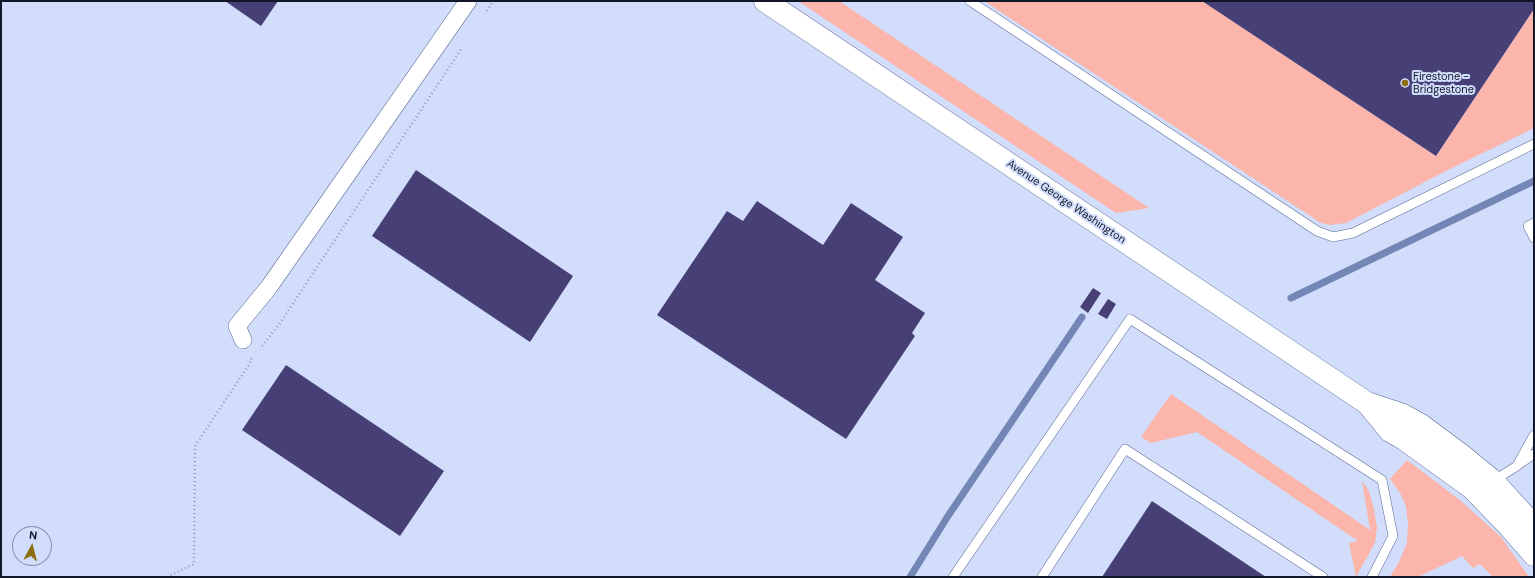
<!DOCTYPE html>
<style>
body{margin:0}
#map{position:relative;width:1535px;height:578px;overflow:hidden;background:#d1ddfa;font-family:"DM Sans",sans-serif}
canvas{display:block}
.frame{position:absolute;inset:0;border:2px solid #111728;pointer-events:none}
.north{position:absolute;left:12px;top:526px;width:40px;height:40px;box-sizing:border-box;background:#d1ddfa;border:1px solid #848ea6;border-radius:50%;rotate:7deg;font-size:11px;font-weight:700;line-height:16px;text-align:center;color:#111728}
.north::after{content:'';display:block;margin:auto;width:14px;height:18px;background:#8c6d0f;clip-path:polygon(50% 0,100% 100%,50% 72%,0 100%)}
</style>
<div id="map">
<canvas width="1535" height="578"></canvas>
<div class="frame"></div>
<div class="north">N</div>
</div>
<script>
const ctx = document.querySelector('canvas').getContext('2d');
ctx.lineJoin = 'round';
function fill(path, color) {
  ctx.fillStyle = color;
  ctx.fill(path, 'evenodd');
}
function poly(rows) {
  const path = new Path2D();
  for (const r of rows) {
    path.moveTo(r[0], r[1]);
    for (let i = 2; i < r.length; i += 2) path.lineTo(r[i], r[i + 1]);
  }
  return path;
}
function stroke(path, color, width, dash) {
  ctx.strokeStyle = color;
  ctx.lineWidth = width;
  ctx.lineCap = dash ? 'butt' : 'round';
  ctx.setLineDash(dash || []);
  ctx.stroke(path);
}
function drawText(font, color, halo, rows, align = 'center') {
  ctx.font = font + ' "DM Sans",sans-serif';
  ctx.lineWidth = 4;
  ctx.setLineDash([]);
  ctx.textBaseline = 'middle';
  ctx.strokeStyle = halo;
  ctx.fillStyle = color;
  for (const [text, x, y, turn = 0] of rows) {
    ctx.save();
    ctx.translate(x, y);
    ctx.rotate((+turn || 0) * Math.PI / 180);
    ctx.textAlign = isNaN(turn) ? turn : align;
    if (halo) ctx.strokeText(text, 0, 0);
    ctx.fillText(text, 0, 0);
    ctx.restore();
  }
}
const green = poly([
 [798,1,839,1,1149,208,1116,213],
 [984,1,1202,1,1436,156,1534,9,1534,128,1446,171,1346,223,1330,225,1321,223],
 [1171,394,1370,530,1362,481,1369,491,1374,509,1377,527,1375,543,1356,577,1349,543,1358,541,1197,432,1151,443,1141,437],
 [1407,460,1461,501,1501,537,1529,577,1493,577,1480,564,1473,568,1462,556,1418,577,1390,577,1399,562,1407,543,1408,524,1406,506,1400,493,1390,479]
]);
const stream = poly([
 [1291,298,1534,181],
 [910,577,948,516,1082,317]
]);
const building = poly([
 [225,1,278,1,261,26],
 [1202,1,1534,1,1534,9,1436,156],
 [416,170,573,276,530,342,372,236],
 [757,201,823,245,851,203,903,237,875,280,925,313,912,333,915,336,846,439,657,315,727,211,743,221],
 [1093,288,1101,293,1088,313,1080,307],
 [1108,299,1116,304,1107,319,1098,314],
 [286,365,444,471,400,536,242,430],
 [1152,501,1266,577,1102,577]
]);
const path = poly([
 [487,11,493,1],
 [262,346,280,323,462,48],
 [167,577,194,564,195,446,252,360,251,358]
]);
const service = poly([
 [970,1,1317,231,1333,237,1353,233,1534,144],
 [1534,223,1528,226,1534,238],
 [1519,464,1534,454],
 [1493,481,1517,466,1534,435],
 [953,577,1130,319,1382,480,1393,536,1372,577],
 [1042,577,1125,449,1323,577]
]);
const minor = poly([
 [243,340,237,326,269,287,468,1]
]);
const primary = poly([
 [765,1,1367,403,1403,415,1421,425,1460,454,1493,481,1534,526],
 [1367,403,1390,431,1404,439,1472,488,1506,523,1534,555]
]);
const markers = [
 [1405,83,4,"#8c6d0f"]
];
const poiNames = [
 ["Firestone -",1413,77],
 ["Bridgestone",1413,90]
];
const streetNames = [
 ["Avenue George Washington",1066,202,34]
];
fill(green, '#fcb5aa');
stroke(stream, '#7486b5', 7);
fill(building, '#474076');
stroke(service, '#596994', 10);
stroke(minor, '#596994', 18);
stroke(primary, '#596994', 23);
stroke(path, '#939eb7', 2.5, [1, 3]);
stroke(service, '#fff', 9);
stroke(minor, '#fff', 17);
stroke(primary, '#fff', 22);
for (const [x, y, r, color] of markers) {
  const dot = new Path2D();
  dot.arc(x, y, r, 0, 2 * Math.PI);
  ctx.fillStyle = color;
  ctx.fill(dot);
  stroke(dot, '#d1ddfa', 1.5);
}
drawText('11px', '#111728', '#d1ddfa', poiNames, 'left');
drawText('11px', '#111728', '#d1ddfa', streetNames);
</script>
